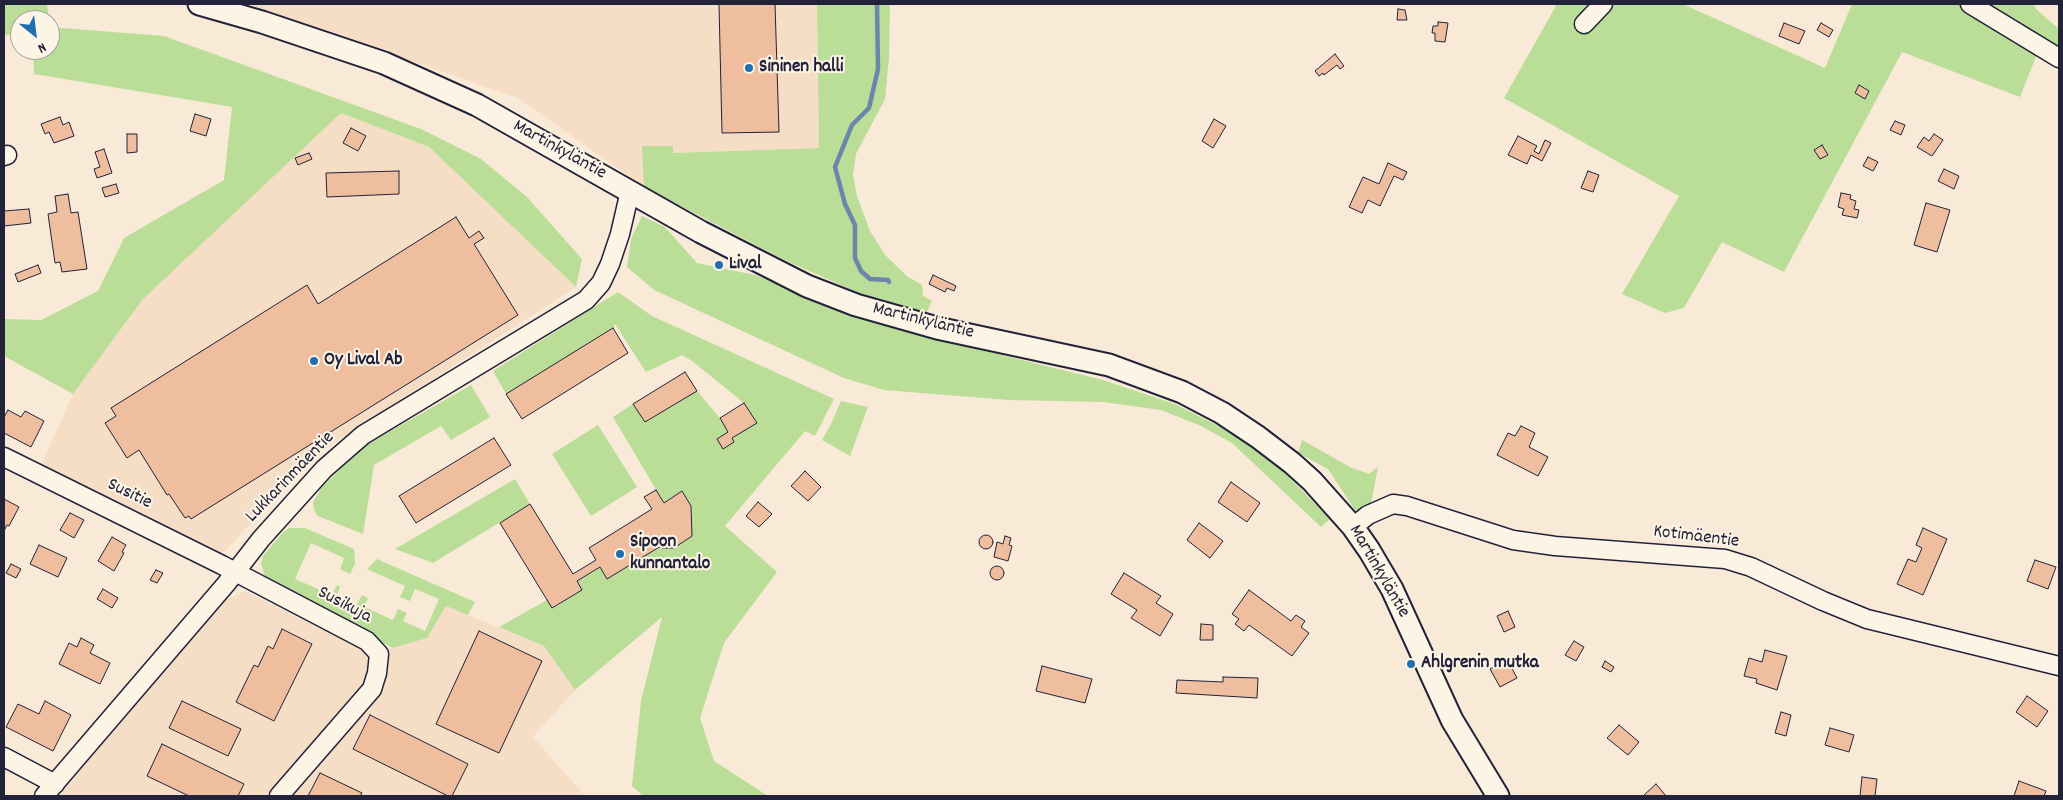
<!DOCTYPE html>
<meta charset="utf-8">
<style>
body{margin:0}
#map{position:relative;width:2063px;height:800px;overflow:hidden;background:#f9ead7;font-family:Dekko,sans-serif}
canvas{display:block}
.frame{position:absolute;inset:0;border:5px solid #22223b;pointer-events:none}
.north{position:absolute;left:10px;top:10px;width:50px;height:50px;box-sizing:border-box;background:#fcf5e5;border:1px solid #a5a1a1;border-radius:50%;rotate:151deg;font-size:14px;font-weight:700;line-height:20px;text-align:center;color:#22223b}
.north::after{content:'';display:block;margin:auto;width:18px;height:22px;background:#1f6fb2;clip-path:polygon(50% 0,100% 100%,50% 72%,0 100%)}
</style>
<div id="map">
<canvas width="2063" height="800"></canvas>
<div class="frame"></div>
<div class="north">N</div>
</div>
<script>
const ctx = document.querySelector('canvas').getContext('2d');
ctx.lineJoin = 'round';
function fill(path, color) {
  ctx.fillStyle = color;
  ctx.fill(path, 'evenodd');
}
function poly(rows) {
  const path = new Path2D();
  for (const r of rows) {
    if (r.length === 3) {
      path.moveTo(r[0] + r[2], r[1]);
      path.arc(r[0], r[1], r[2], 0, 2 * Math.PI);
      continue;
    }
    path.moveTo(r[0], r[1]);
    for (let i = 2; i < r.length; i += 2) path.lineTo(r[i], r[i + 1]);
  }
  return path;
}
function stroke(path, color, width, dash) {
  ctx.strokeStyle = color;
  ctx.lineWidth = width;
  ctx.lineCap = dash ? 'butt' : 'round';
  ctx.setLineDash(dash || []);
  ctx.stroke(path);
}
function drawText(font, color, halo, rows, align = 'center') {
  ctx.font = font + ' Dekko,sans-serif';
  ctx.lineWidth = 4;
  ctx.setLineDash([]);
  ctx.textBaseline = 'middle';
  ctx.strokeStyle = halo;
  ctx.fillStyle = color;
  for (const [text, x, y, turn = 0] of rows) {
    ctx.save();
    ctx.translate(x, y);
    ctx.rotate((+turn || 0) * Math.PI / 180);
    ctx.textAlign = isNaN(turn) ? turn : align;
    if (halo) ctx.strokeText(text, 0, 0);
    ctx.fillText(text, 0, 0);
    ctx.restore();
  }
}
const built = poly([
 [247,4,817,4,819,148,673,153,672,146,642,147,644,187,518,98],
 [341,113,429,147,576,287,317,454,221,555,40,468,73,394,147,294],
 [245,591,362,650,366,656,427,638,446,606,544,646,575,690,533,737,585,796,49,796,222,602]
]);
const green = poly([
 [4,4,47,4,49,20,20,20,20,34,4,35],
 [817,4,890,4,889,58,885,99,856,154,853,175,857,196,870,231,885,255,908,277,922,285,923,296,932,301,926,314,861,294,785,260,644,187,642,146,673,146,673,153,819,148],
 [1557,4,1686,4,1685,5,1825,68,1852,4,2033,4,2037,10,2059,29,2059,49,2043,39,2020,97,1902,52,1784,272,1722,242,1684,308,1665,313,1622,294,1679,196,1504,98],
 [50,27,164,36,421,129,481,159,527,197,582,259,576,287,429,147,341,113,143,299,73,394,4,356,4,319,41,320,98,291,124,238,224,180,232,107,34,74,33,50,50,50],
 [642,216,665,227,697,263,755,275,853,315,936,339,1103,380,1175,404,1238,436,1285,473,1330,519,1321,527,1232,443,1201,426,1161,410,1103,402,1009,400,884,390,844,378,654,290,627,267,631,239],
 [618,292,652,316,834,399,815,436,805,431,725,526,777,572,724,643,700,718,714,761,768,796,643,796,632,786,641,701,662,617,575,690,544,646,499,627,547,600,553,608,582,590,577,581,600,567,607,579,661,546,662,548,674,548,692,536,691,505,682,492,664,503,613,417,633,404,645,422,697,391,720,418,732,438,756,423,744,403,692,361,682,355,646,372,615,324,613,328,506,394,493,371],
 [471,385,490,417,451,440,441,426,374,465,363,534,318,516,314,510,313,502,322,487,363,447],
 [841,401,868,407,850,456,822,440,831,424],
 [598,425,637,487,591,516,552,454],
 [1302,440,1352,468,1369,474,1378,467,1371,503,1365,511,1355,510,1328,469,1298,453],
 [515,479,530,504,433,563,395,549],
 [289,528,305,528,354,549,355,564,350,574,340,569,344,558,311,543,295,579,332,595,337,585,340,587,336,597,356,606,362,595,368,598,364,607,393,620,398,609,407,613,403,621,425,631,439,599,415,589,410,601,400,597,405,586,367,569,377,559,475,602,468,615,446,606,427,638,393,648,270,583,264,574,261,563,263,556,283,532]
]);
const stream = poly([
 [877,4,878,69,869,108,852,125,835,167,845,204,855,225,855,258,861,271,870,279,888,280,889,282]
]);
const building = poly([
 [719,4,775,4,779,132,722,133,719,4],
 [1398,9,1405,10,1407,20,1397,20,1398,9],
 [1438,22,1448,23,1445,42,1435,41,1435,33,1432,33,1433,26,1438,26,1438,22],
 [1784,23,1805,31,1799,44,1779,36,1784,23],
 [1821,23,1833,30,1829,37,1817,30,1821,23],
 [1335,54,1344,66,1340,69,1337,65,1324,75,1323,73,1319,76,1315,71,1335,54],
 [1859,85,1869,91,1865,99,1855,93,1859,85],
 [195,114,211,119,206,136,190,131,195,114],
 [60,117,63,125,69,122,74,136,54,143,49,132,45,134,41,124,60,117],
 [1214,119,1226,126,1213,148,1202,141,1214,119],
 [1895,121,1905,125,1901,135,1890,130,1895,121],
 [351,128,366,136,358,151,343,143,351,128],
 [127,134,137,134,137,152,127,153,127,134],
 [1934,134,1943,140,1932,156,1917,147,1924,137,1929,141,1934,134],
 [1518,136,1537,146,1534,151,1539,154,1545,140,1551,143,1542,161,1531,155,1527,164,1508,155,1518,136],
 [1822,145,1828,155,1820,159,1814,150,1822,145],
 [104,149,112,173,97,178,94,169,100,167,95,152,104,149],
 [309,153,312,159,298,165,295,158,309,153],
 [1868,157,1878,162,1873,171,1863,166,1868,157],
 [1388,163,1407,172,1403,180,1394,176,1380,206,1368,200,1362,213,1349,207,1363,177,1379,184,1388,163],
 [1944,169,1959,176,1954,189,1938,181,1944,169],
 [399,171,399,194,327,197,326,173,399,171],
 [1588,171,1599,175,1593,192,1581,188,1588,171],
 [116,184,119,193,105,197,102,188,116,184],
 [1841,193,1851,195,1850,199,1856,201,1854,209,1859,210,1857,218,1842,215,1844,209,1838,207,1841,193],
 [68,194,71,213,78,212,87,269,62,272,60,262,55,263,48,214,57,212,55,196,68,194],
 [1926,203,1950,210,1937,252,1914,245,1926,203],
 [29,209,31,223,4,226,4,211,29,209],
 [456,217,469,238,479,231,484,238,474,244,518,315,191,519,189,516,185,518,169,494,167,495,139,450,127,458,105,423,116,416,111,408,307,285,318,304,456,217],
 [38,265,41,273,18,282,15,274,38,265],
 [933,275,956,286,954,291,947,288,945,292,929,284,933,275],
 [613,328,628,353,522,419,506,394,613,328],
 [685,372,697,391,645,422,633,404,685,372],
 [744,403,757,423,732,438,734,442,723,449,717,439,728,432,720,418,744,403],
 [8,410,21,417,25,411,44,421,31,447,4,433,4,417,8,410],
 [1521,426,1535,433,1529,447,1548,457,1538,476,1497,455,1508,433,1515,436,1521,426],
 [494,438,511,465,416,523,399,496,494,438],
 [805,471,821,487,808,501,791,486,805,471],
 [1231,482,1260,503,1247,522,1218,502,1231,482],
 [656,490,664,503,682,491,691,506,692,536,674,548,662,548,661,546,607,579,600,567,577,581,582,590,552,608,500,523,530,504,573,574,596,560,589,548,652,509,644,497,656,490],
 [4,499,19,507,9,526,7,525,4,531,4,499],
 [758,502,772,514,759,527,746,516,758,502],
 [70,513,84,520,74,538,60,530,70,513],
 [1199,523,1223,541,1210,558,1187,540,1199,523],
 [1923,528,1947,539,1923,595,1897,584,1908,559,1916,562,1922,548,1916,545,1923,528],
 [986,542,7],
 [1005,536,1011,538,1009,545,1012,546,1008,561,994,557,997,542,1003,544,1005,536],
 [112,537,126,545,122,552,124,553,114,571,98,561,112,537],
 [39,545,67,558,58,577,30,564,39,545],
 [2035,560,2056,567,2048,589,2027,581,2035,560],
 [11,564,21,569,16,578,6,573,11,564],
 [997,573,7],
 [156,570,163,573,157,583,150,580,156,570],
 [1124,573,1161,596,1156,603,1173,614,1160,636,1131,618,1137,610,1111,594,1124,573],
 [103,589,118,598,112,608,97,599,103,589],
 [1249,590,1291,621,1296,615,1305,621,1301,627,1309,633,1292,656,1249,625,1244,631,1235,624,1239,619,1232,614,1249,590],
 [1508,611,1515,627,1504,632,1497,616,1508,611],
 [1201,624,1213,625,1213,640,1200,640,1201,624],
 [282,629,312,644,274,721,236,702,254,665,258,667,268,646,273,649,282,629],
 [479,631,542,661,499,753,436,724,479,631],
 [81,638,94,645,90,653,110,663,100,684,59,664,69,643,77,647,81,638],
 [1574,641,1584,647,1576,661,1565,655,1574,641],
 [1765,650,1787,656,1777,690,1756,683,1757,679,1744,676,1749,658,1762,662,1765,650],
 [1507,659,1517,678,1500,687,1490,669,1507,659],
 [1605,661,1614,667,1611,672,1602,667,1605,661],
 [1042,666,1092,679,1085,703,1036,691,1042,666],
 [1223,677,1258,678,1257,698,1176,693,1177,680,1223,682,1223,677],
 [2027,696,2048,711,2037,727,2016,712,2027,696],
 [45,701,71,715,53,751,6,727,18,704,39,714,45,701],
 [182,701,241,729,228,756,169,728,182,701],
 [1781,712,1791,715,1786,736,1775,733,1781,712],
 [370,715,468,764,452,796,448,796,353,749,370,715],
 [1619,725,1639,742,1628,755,1607,738,1619,725],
 [1830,728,1854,735,1849,752,1825,745,1830,728],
 [162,744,244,784,238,796,189,796,147,776,162,744],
 [320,773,362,793,360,796,308,796,320,773],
 [1862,777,1877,779,1875,796,1860,796,1862,777],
 [2019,781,2046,791,2044,796,2014,796,2019,781],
 [1656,784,1666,796,1643,796,1656,784]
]);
const minor = poly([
 [1970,4,2059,58],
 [1584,24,1603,4],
 [4,156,7,155],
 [4,457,222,565,367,641,379,654,377,673,372,689,279,796],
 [1353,527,1368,515,1393,504,1407,506,1513,540,1555,546,1725,559,1751,567,1823,601,1867,619,2059,666],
 [4,757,55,784],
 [44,796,226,584,261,539,324,469,363,435,586,300,601,283,610,264,620,234,630,191]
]);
const tertiary = poly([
 [199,4,262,22,384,63,477,105,701,232,807,286,856,305,937,328,1109,365,1182,392,1222,413,1258,437,1292,463,1312,481,1353,527,1369,550,1392,589,1452,720,1498,796]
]);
const markers = [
 [749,68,5,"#1f6fb2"],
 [719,265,5,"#1f6fb2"],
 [314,361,5,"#1f6fb2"],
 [620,554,5,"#1f6fb2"],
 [1411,664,5,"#1f6fb2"]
];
const poiNames = [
 ["Sininen halli",759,68],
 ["Lival",729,265],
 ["Oy Lival Ab",324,361],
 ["Sipoon",630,543],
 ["kunnantalo",630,565],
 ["Ahlgrenin mutka",1421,664]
];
const streetNames = [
 ["Martinkyläntie",559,151,29],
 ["Martinkyläntie",923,322,14],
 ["Lukkarinmäentie",291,478,-46],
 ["Susitie",129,495,26],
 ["Kotimäentie",1696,538,7],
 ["Martinkyläntie",1378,572,60],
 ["Susikuja",344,606,28]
];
fill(built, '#f6ddc6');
fill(green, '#bade98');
stroke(stream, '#6b86ab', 4.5);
fill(building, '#eebe9e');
stroke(building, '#22223b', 1);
stroke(minor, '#22223b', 21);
stroke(tertiary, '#22223b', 25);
stroke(minor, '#fcf5e5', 18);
stroke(tertiary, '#fcf5e5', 21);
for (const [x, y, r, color] of markers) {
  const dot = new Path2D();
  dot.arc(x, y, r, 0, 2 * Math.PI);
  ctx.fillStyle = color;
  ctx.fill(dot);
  stroke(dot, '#fcf5e5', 2);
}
drawText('bold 19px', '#22223b', '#fcf5e5', poiNames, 'left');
drawText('19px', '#22223b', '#fcf5e5', streetNames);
</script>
